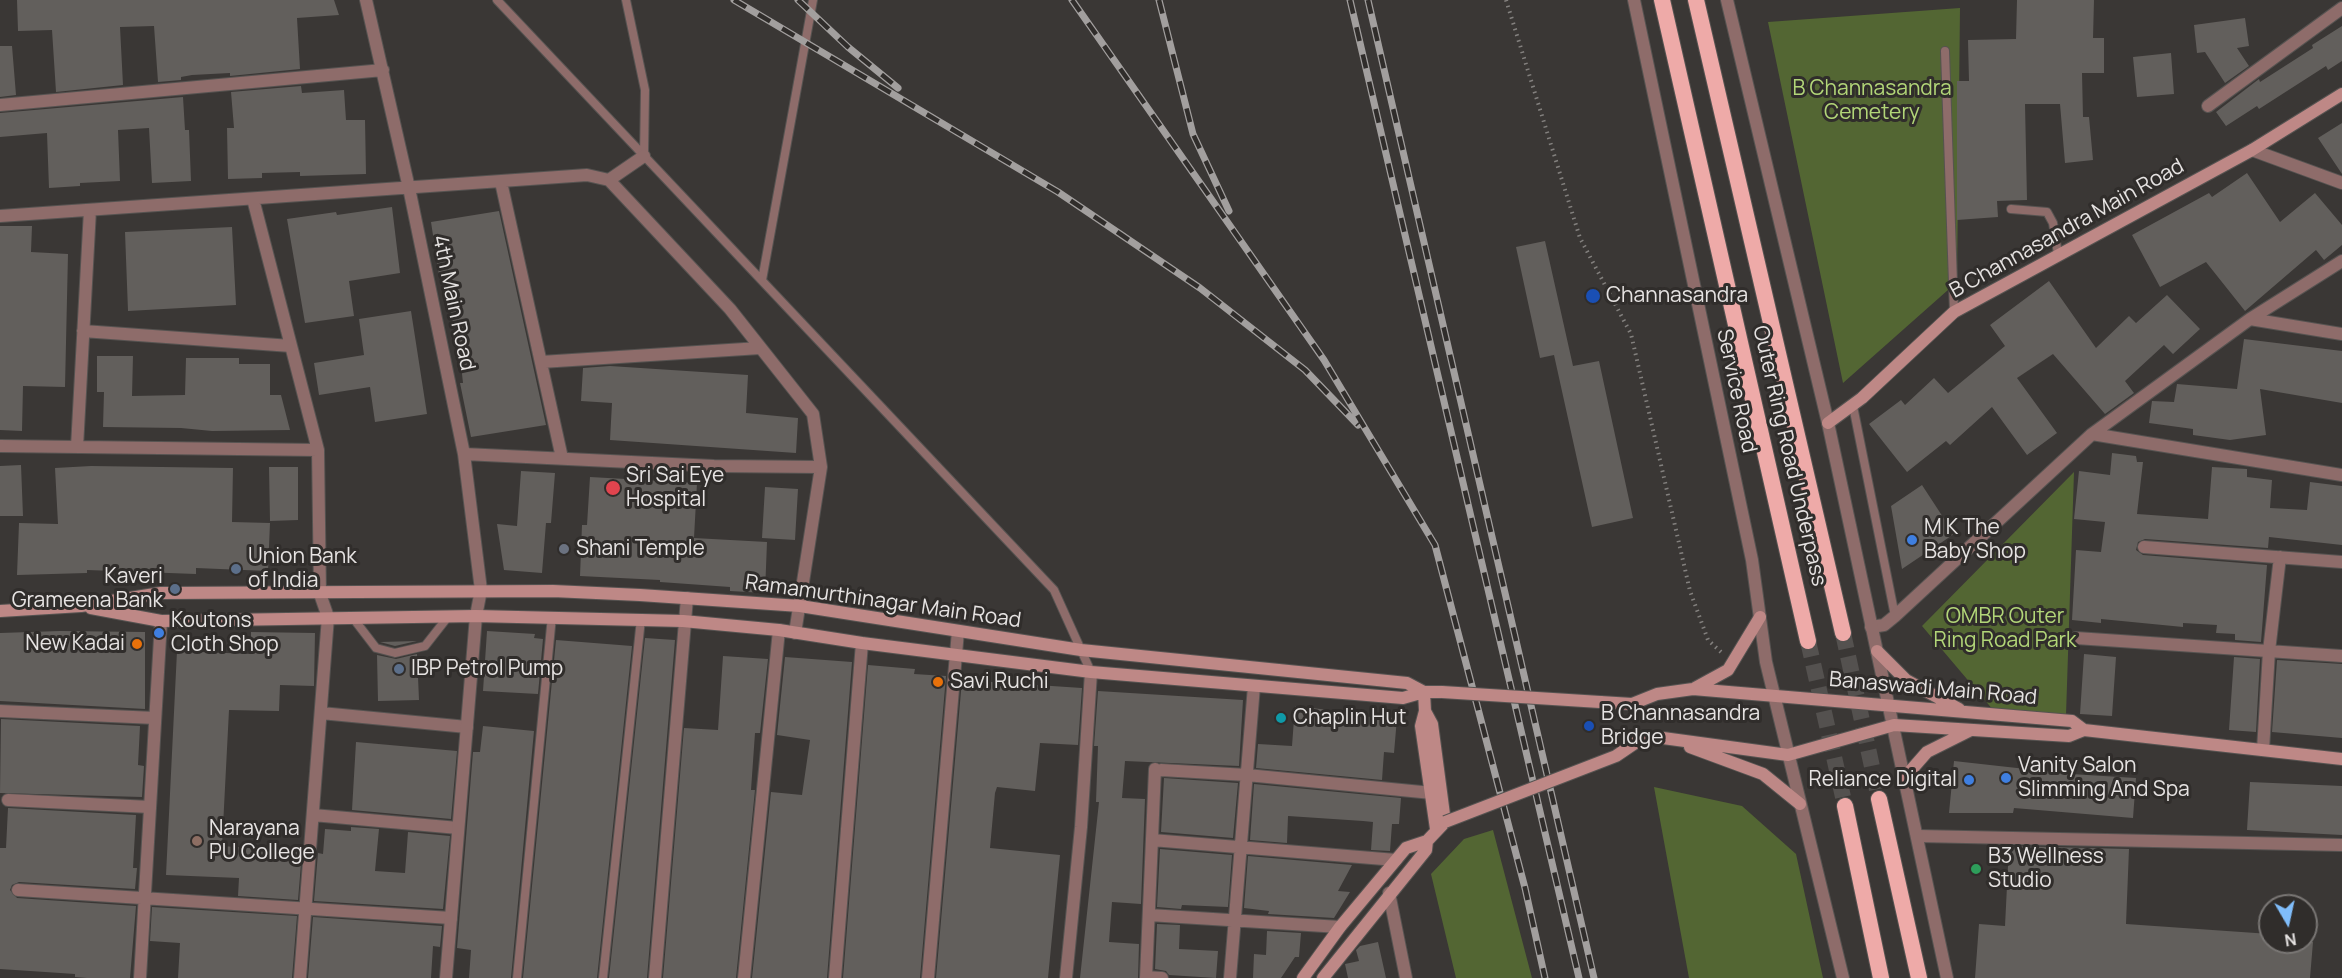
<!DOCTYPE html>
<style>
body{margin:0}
#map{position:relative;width:2342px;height:978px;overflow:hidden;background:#3a3735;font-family:Manrope,sans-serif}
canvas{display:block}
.north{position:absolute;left:2258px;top:894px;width:60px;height:60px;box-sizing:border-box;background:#302d2b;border:2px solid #797674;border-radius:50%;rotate:171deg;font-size:16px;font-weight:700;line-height:24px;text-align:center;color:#e6e3e2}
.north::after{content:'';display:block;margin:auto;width:21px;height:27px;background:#80bdfa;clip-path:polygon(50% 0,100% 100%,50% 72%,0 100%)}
</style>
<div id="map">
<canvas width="2342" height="978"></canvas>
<div class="north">N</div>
</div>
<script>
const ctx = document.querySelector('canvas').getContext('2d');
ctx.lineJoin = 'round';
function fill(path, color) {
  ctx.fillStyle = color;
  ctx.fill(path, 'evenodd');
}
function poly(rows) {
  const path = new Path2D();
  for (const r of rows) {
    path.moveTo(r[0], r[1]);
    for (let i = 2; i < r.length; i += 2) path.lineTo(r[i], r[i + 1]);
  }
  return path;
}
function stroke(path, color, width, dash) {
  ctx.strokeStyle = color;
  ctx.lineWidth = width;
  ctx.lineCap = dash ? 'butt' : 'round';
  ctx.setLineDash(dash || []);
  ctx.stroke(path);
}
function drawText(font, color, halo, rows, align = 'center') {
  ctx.font = font + ' Manrope,sans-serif';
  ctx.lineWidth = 6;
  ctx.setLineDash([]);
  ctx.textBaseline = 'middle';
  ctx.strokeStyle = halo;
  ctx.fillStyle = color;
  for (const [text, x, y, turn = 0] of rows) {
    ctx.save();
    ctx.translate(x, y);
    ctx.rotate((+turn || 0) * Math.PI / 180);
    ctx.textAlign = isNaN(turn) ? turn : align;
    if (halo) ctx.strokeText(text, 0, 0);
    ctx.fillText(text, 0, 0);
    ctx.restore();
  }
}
const green = poly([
 [1960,8,1957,282,1843,383,1768,22],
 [2074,472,2066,715,1994,711,1922,626],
 [1654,787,1742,806,1796,854,1823,978,1689,978],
 [1493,830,1532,978,1456,978,1431,874,1464,839]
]);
const building = poly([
 [17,0,334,0,339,15,297,18,300,69,230,76,230,73,192,75,181,77,181,80,158,82,154,26,120,27,123,85,56,92,52,30,18,31],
 [2017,0,2094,0,2093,38,2104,38,2104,73,2082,73,2083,117,2089,117,2093,160,2065,163,2060,104,2025,104,2027,200,1997,201,1998,217,1957,220,1957,81,1969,81,1968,40,2016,39],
 [2245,18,2249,46,2237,48,2249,66,2225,83,2205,52,2197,53,2194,25],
 [2342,26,2342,61,2328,70,2326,66,2259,109,2257,106,2226,126,2216,112,2259,79,2260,82,2313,48,2312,45],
 [0,46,12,46,16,95,0,97],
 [2171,53,2174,94,2137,97,2133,57],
 [301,86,302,93,344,90,346,120,365,120,366,174,300,176,300,172,262,173,262,178,228,179,227,128,234,128,231,92],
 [183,97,185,130,189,130,191,181,152,183,149,128,118,130,120,181,80,183,80,186,49,188,47,133,0,137,0,113],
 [2342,123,2342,174,2318,138],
 [2247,173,2280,222,2315,193,2342,225,2342,245,2324,260,2316,250,2245,311,2206,262,2160,287,2132,235,2209,193,2212,197],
 [392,207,400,273,349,281,354,316,305,323,287,219,336,212,337,215],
 [499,211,546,425,471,437,460,383,463,383,460,356,443,275,439,275,431,222],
 [0,226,32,226,31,252,68,254,65,387,23,386,22,431,0,430],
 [232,227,236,305,128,311,125,232],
 [1545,241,1573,366,1599,361,1633,518,1592,527,1554,355,1540,358,1516,247],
 [2049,281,2096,348,2129,316,2136,323,2167,295,2200,329,2173,354,2164,345,2125,381,2134,393,2105,414,2053,354,2017,378,2057,433,2027,455,1992,407,1950,445,1946,441,1907,472,1869,424,1901,400,1905,405,1934,378,1948,393,2005,346,1990,325],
 [411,311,427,414,375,422,370,387,319,395,314,363,364,355,359,319],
 [2244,339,2342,351,2342,403,2260,389,2266,435,2230,440,2193,435,2193,429,2149,423,2152,401,2174,402,2177,384,2237,389],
 [97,356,133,356,132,396,185,395,186,358,239,358,239,364,270,364,270,395,281,395,290,430,212,431,181,428,103,427,104,392,97,392],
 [610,366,748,375,746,413,798,418,796,453,610,440,612,403,581,401,583,368],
 [2112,453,2136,456,2137,462,2143,462,2137,514,2208,519,2212,467,2247,469,2247,477,2272,480,2270,508,2307,510,2310,482,2342,486,2342,545,2269,537,2268,548,2145,539,2138,542,2136,550,2143,555,2267,565,2261,642,2235,640,2235,634,2216,633,2217,625,2183,623,2183,627,2101,619,2101,623,2072,620,2076,550,2101,552,2105,522,2074,519,2079,471,2110,475],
 [21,465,23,516,0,516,0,466],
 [91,466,233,468,232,522,270,523,268,571,196,568,196,574,87,570,87,573,17,575,19,523,58,524,55,468],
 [269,467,298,467,298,520,270,521],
 [521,471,555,473,551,523,546,523,542,573,504,570,497,524,517,526],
 [590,477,697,483,694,538,767,542,765,593,730,591,730,587,660,582,660,580,580,576,582,525,587,525],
 [1922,485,1954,534,1902,569,1891,506],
 [765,487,798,489,795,540,762,538],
 [60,631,145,632,145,709,0,701,0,633],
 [487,631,535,634,534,638,543,639,538,694,483,691],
 [251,632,315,633,314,686,280,685,279,711,229,710,222,846,302,852,298,900,238,896,239,878,166,875,177,651,251,654],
 [645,638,675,640,647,978,609,978],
 [556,640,632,646,597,978,523,978],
 [417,641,395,646,380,642],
 [417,654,419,700,378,701,377,655,396,659],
 [2084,654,2116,657,2112,716,2080,714],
 [723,656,768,659,760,733,755,733,751,790,755,790,736,978,663,978,684,728,718,730],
 [785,657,852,662,827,978,752,978,771,792,802,795,810,740,777,735],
 [2234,657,2260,659,2256,732,2229,730],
 [2277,660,2342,664,2342,738,2272,732],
 [868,665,915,669,914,674,946,676,920,978,843,978],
 [962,680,1082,688,1078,745,1040,743,1035,791,997,787,995,793,990,848,1060,855,1048,978,936,978],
 [1098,691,1243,700,1239,766,1125,761,1122,798,1145,799,1141,904,1112,902,1109,942,1139,944,1138,978,1080,978,1099,802,1096,802,1098,746,1094,746],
 [1295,706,1354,713,1353,716,1397,718,1394,753,1384,752,1382,780,1256,768,1258,744,1292,746],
 [1,719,140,726,138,765,144,766,142,797,0,793],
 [483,726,534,731,511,978,469,978,471,950,457,948,473,752,480,752],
 [356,742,457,751,451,819,352,810],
 [1954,761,2071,774,2136,778,2133,818,2014,808,2013,813,1949,813],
 [1164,778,1238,783,1233,838,1161,832],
 [2250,782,2342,786,2342,835,2247,830],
 [1254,784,1401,798,1399,824,1392,824,1390,851,1371,850,1373,822,1363,821,1288,816,1287,843,1250,840],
 [8,808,136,815,133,868,137,868,135,889,19,882,12,885,10,890,17,898,136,906,130,978,87,978,75,977,75,974,0,969,0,848,6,848],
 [351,827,379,829,375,871,405,873,408,832,450,836,443,909,314,901,318,853,323,854,325,829,351,831],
 [2009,846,2129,849,2126,924,2270,934,2270,942,2313,942,2310,978,1975,978,1979,924,2005,926],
 [1160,849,1232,855,1228,907,1182,905,1181,909,1157,907],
 [1248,856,1352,865,1338,891,1350,892,1334,918,1268,914,1269,911,1244,908],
 [152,907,297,916,292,978,178,978,180,943,150,941],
 [313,917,442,926,440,947,433,946,431,978,308,978],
 [1157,924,1180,925,1179,949,1218,951,1216,978,1169,975,1166,971,1155,969],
 [1267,931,1301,933,1299,957,1295,957,1281,978,1253,978,1254,954,1266,955],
 [1378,942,1386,978,1348,978,1345,964,1359,961,1356,950,1360,946]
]);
const trunkTunnel = poly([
 [1843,633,1879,799],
 [1808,641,1845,806]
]);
const path = poly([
 [1506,0,1580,238,1631,334,1690,591,1708,640,1721,652]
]);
const service = poly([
 [497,0,1054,590,1091,672],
 [626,0,645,90,644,156],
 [1945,51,1954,312],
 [2011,209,2047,212,2053,223,2058,254],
 [762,280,813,0],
 [1853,406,1895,616],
 [353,618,376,648,395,653,425,646,447,618],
 [517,978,552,616],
 [603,978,641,619]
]);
const minor = poly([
 [366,0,409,188,464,454,481,590],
 [0,105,383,70],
 [2208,106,2342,8],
 [2252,150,2342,183],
 [609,180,644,156],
 [501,182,562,458],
 [253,199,318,450,320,594,328,617,300,978],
 [0,216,587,175,609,180,730,309,813,414,821,467,795,633],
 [2250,319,2342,334],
 [83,331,291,346],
 [541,362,760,348],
 [2092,434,2342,475],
 [0,446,318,450],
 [77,447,90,210],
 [464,454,714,466,821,467],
 [2144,547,2342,562],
 [1871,627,1884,625,1895,616,2092,434,2250,319,2342,261],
 [2076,638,2342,656],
 [0,711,155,718],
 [321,713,467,727],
 [2263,750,2269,651,2280,557],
 [1161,770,1247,775,1432,793],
 [8,800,150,807],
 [313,815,458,828],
 [1918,836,2342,845],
 [1152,840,1396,860],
 [18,890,451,918],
 [1389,893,1406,978],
 [1149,915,1340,927],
 [1146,977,1162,978],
 [140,978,161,621],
 [655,978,687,598],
 [744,978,779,630],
 [835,978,862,643],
 [928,978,958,631],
 [1066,978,1081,827,1091,672],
 [1146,978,1155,769],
 [1230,978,1254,686]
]);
const tertiary = poly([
 [1634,0,1752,560,1766,662,1843,978],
 [1727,0,1828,423,1947,978],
 [446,978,476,616,481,590]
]);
const secondary = poly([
 [1828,423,1862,398,1954,312,2252,150,2342,94],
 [91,608,161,621,476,616,683,621,779,630,862,643,1091,672,1403,698,1424,692,1442,692],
 [0,611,81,606,161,593,553,591,640,595,800,606,1081,650,1407,683,1424,692],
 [1877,651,1906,680,1959,709],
 [1695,688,1728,670,1760,617],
 [1600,702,1632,704,1657,694,1693,689,2072,721,2084,730],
 [1425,711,1421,726,1436,829],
 [1641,739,1663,738,1788,755,1894,725,2069,736,2084,730,2342,759],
 [1690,747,1763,774,1800,804],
 [1905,777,1927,752,1969,731],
 [1303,978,1340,927,1406,848,1427,841,1445,822,1432,724,1425,711,1424,692],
 [1323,978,1426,850,1427,841]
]);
const trunk = poly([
 [1662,0,1808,641],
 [1696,0,1843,633],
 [1879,799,1919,978],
 [1845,806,1881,978]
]);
const rail = poly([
 [734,0,1058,192,1200,288,1305,370,1358,425],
 [798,0,848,47,898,88],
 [1072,0,1324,360,1435,545,1525,888,1545,978],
 [1159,0,1193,134,1229,211],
 [1350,0,1579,978],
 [1368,0,1594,978]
]);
const secondaryBridge = poly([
 [1442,692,1600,702],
 [1445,822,1616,756,1641,739]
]);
const markers = [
 [1593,296,8,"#1a4fb4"],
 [613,488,8,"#e0444e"],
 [1912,540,6,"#3f7fe0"],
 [564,549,6,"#6b7280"],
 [236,569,6,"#5c6f8a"],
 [175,589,6,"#5c6f8a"],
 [159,633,6,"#3f7fe0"],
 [137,644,6,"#e8710a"],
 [399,669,6,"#5c6f8a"],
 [938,682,6,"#e8710a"],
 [1281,718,6,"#0f9aa8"],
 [1589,726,6,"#1a4fb4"],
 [2006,778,6,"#3f7fe0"],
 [1969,780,6,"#3f7fe0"],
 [197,841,6,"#8d6e63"],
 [1976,869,6,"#2e9e5b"]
];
const parkNames = [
 ["B Channasandra",1872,89],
 ["Cemetery",1872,113],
 ["OMBR Outer",2005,617],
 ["Ring Road Park",2005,641]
];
const streetNames = [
 ["B Channasandra Main Road",2067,229,-29],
 ["4th Main Road",453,303,78],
 ["Service Road",1736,391,78],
 ["Outer Ring Road Underpass",1789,456,77],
 ["Ramamurthinagar Main Road",883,602,8],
 ["Banaswadi Main Road",1933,689,5]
];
const poiNames = [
 ["Channasandra",1606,296],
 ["Sri Sai Eye",626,476],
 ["Hospital",626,500],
 ["M K The",1924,528],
 ["Baby Shop",1924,552],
 ["Shani Temple",576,549],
 ["Union Bank",248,557],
 ["of India",248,581],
 ["Kaveri",163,577,"right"],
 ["Grameena Bank",163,601,"right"],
 ["Koutons",171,621],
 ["Cloth Shop",171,645],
 ["New Kadai",125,644,"right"],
 ["IBP Petrol Pump",411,669],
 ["Savi Ruchi",950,682],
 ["B Channasandra",1601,714],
 ["Bridge",1601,738],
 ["Chaplin Hut",1293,718],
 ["Vanity Salon",2018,766],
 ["Slimming And Spa",2018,790],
 ["Reliance Digital",1957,780,"right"],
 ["Narayana",209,829],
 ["PU College",209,853],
 ["B3 Wellness",1988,857],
 ["Studio",1988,881]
];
fill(green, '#536633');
fill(building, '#625f5c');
stroke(trunkTunnel, '#54514f', 16, [16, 8]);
stroke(service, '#565351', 10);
stroke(minor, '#565351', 14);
stroke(tertiary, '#565351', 14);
stroke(secondary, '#565351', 14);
stroke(trunk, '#565351', 18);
stroke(path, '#83807e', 4, [1.5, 4.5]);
stroke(service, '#8e6c6a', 8);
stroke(minor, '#8e6c6a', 12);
stroke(tertiary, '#8e6c6a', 12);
stroke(secondary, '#be8886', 12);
stroke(trunk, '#eeaaa8', 16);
stroke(rail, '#a29f9e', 7);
stroke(rail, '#302d2b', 4.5, [14]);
stroke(secondaryBridge, '#565351', 14, []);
stroke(secondaryBridge, '#be8886', 12);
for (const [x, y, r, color] of markers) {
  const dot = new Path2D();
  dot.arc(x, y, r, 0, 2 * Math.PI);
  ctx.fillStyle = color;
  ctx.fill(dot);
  stroke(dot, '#302d2b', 2);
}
drawText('21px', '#b2d678', '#302d2b', parkNames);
drawText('21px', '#e6e3e2', '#302d2b', streetNames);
drawText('21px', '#e6e3e2', '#302d2b', poiNames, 'left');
</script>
